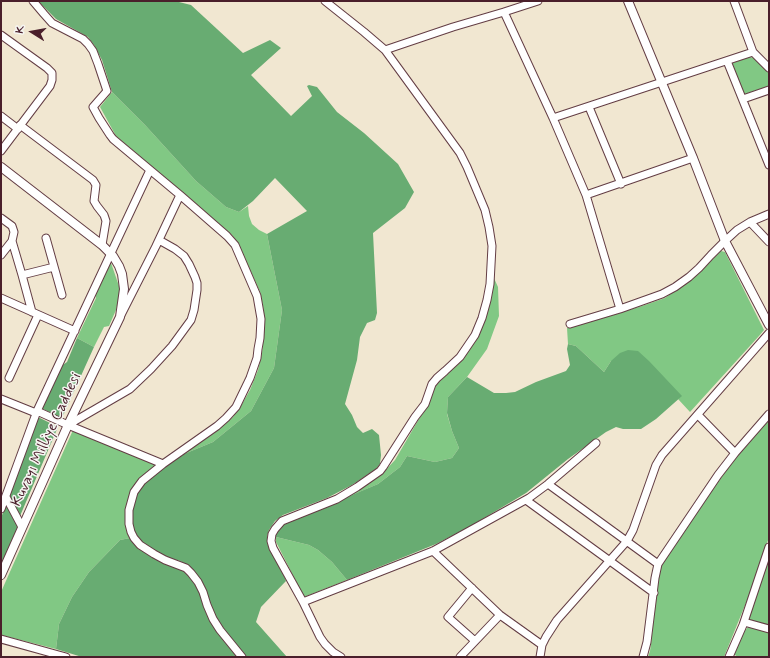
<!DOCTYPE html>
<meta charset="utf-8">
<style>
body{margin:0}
#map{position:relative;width:770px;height:658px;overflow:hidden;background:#f1e7d1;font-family:Mynerve,sans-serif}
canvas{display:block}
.frame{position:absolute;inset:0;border:2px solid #4a1f2b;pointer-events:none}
.north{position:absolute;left:12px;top:12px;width:40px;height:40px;-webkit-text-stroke:3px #f6f6f2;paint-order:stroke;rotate:281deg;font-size:11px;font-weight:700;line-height:16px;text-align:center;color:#4a1f2b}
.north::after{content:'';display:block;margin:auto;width:14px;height:18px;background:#4a1f2b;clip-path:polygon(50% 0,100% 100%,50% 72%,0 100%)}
</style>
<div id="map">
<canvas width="770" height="658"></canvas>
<div class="frame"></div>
<div class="north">K</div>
</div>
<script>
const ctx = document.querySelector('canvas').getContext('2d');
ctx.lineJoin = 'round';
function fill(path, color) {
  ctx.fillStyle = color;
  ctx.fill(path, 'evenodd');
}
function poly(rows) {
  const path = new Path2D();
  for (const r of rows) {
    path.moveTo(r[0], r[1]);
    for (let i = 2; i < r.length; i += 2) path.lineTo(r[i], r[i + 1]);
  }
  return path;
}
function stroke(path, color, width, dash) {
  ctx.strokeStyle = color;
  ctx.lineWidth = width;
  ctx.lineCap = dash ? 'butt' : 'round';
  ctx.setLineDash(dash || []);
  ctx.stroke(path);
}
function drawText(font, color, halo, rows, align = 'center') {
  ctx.font = font + ' Mynerve,sans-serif';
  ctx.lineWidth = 3;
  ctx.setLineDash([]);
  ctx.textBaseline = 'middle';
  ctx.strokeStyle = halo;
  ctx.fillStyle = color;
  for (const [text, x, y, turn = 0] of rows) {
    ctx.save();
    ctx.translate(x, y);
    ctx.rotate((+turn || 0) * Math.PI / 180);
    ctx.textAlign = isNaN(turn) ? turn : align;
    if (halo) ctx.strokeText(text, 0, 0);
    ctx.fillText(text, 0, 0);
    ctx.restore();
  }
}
const green = poly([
 [749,57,755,58,769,73,769,86,745,94,743,93,732,66,733,63],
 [112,92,145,125,196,181,226,207,239,212,248,206,249,216,252,224,259,230,267,234,282,310,274,368,251,411,213,442,184,454,214,433,233,417,242,404,250,390,258,370,262,353,265,322,263,306,260,292,238,243,232,235,116,136,100,107],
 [721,251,725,252,764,330,759,336,690,412,678,399,681,396,611,361,604,372,576,346,568,344,567,328,639,307,665,298,697,275],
 [110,260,119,286,119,297,116,310,109,326,104,327,94,347,77,338,96,298,95,295],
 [493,276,498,287,499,316,487,349,467,377,448,397,447,414,452,431,459,448,452,458,435,462,407,456,400,467,378,484,343,499,381,475,395,460,430,400,433,387,438,382,448,374,473,344,485,320,492,296],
 [769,419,769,537,754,583,724,657,648,657,650,651,651,644,658,577,660,569,664,561,669,552,730,465],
 [73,430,154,464,156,465,127,527,130,538,120,540,89,572,72,597,59,624,56,649,1,635,1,592],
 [276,537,309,545,318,550,332,562,347,580,304,597,276,542],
 [769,554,769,626,751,621,747,619],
 [748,627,769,632,769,657,738,657,735,655,734,653,742,634]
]);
const forest = poly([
 [38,1,175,1,191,5,243,53,270,40,281,48,251,75,291,116,312,96,307,86,309,85,317,87,337,112,364,133,398,164,414,192,405,208,373,233,377,313,375,320,367,323,360,337,357,360,345,404,352,415,357,427,363,433,372,429,379,435,381,455,380,464,376,469,352,485,327,498,283,515,275,521,269,530,267,537,267,543,283,573,286,581,261,607,256,622,287,657,245,657,228,638,220,627,196,576,192,569,187,565,180,561,160,555,141,542,136,535,132,528,132,506,136,493,151,475,184,454,213,442,251,411,274,368,282,310,267,234,307,211,275,178,253,201,239,212,226,207,196,181,145,125,112,92,102,60,94,45,88,37,56,19],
 [77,338,94,347,62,418,41,408,60,367,67,362],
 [568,344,576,346,604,372,611,361,620,353,628,350,638,351,649,361,682,396,656,419,641,429,623,429,616,427,606,432,568,459,526,493,469,527,436,544,347,580,332,562,318,550,309,545,276,537,276,532,283,524,378,484,400,467,407,456,435,462,452,458,459,448,452,431,447,413,448,397,467,377,494,393,506,393,515,392,536,382,566,371,570,365,567,349],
 [38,417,58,427,20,516,9,496],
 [6,504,18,526,1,565,1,518],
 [130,538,137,545,182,569,196,583,209,618,224,640,237,657,82,657,56,649,59,624,72,597,89,572,120,540]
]);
const minor = poly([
 [33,1,44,14,52,23,83,39,88,44,93,51,98,64,107,91,93,107,99,118,110,135,113,139,180,195,156,246,121,315],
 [325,1,364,32,385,50,460,153,467,167,485,210,489,227,492,246,490,284,487,300,482,318,475,335,460,357,445,371,437,378,432,384,425,404,415,417,383,467,380,471,357,487,337,499,282,521,275,529,272,534,271,541,273,548,303,602,320,637,325,644,333,652,341,657],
 [734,1,753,52],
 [504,12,538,1],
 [1,35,47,68,52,73,52,80,50,86,1,151],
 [385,50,453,27,504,12,553,118,586,195,620,309],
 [727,61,769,165],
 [743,99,769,90],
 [589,107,621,184],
 [1,116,18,129],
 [553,118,753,52,769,68],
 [20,125,93,180,96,185,94,201,97,206,104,215,106,221,102,245],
 [586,195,693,158],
 [1,218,12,226,14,232,12,241,1,255],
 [750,222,769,242],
 [46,238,62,295],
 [12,241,22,275,32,312],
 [22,275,54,267],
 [1,298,75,331],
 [570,324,620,309,662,294,675,287,689,277,699,268,711,255,725,241,737,230,750,222,769,214],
 [9,378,38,315],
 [1,399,36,413],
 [37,411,68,425,163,464,217,426,226,418,236,407,250,378,257,358,258,349,260,338,261,319,257,296,235,245,227,236,180,195],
 [698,415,735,453],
 [68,425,130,389,151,369,172,346,191,320,194,310,197,290,197,283,195,277,189,264,184,256,175,249,159,240],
 [163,464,142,481,134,492,129,510,129,524,131,532,134,538,140,545,154,554,165,560,186,568,191,573,198,582,203,592,207,605,213,619,220,630,242,657],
 [548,484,658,564],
 [6,497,22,527],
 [526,500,654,593],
 [1,509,37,411,111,253,150,170],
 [433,551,500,615,542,645],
 [472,588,448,617,475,641],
 [303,602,433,551,529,498,548,484,596,443],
 [744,622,769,629],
 [1,639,66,657],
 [460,657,500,615],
 [540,657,542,645,546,637,557,620,627,541,633,530,656,465,662,455,769,333],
 [643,657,647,642,655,578,658,564,718,475,735,453,769,414],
 [729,657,743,625,769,547]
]);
const tertiary = poly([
 [628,1,693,158,725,241,769,325],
 [1,167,102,245,113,256,119,266,122,274,124,289,120,317,68,425,1,575]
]);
const streetNames = [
 ["Kuvayı Milliye Caddesi",47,440,-65]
];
fill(green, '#81c884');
fill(forest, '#68ac72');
stroke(minor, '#633d44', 9);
stroke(tertiary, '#633d44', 10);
stroke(minor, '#fff', 7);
stroke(tertiary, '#fff', 8);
drawText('15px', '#4a1f2b', '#f6f6f2', streetNames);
</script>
